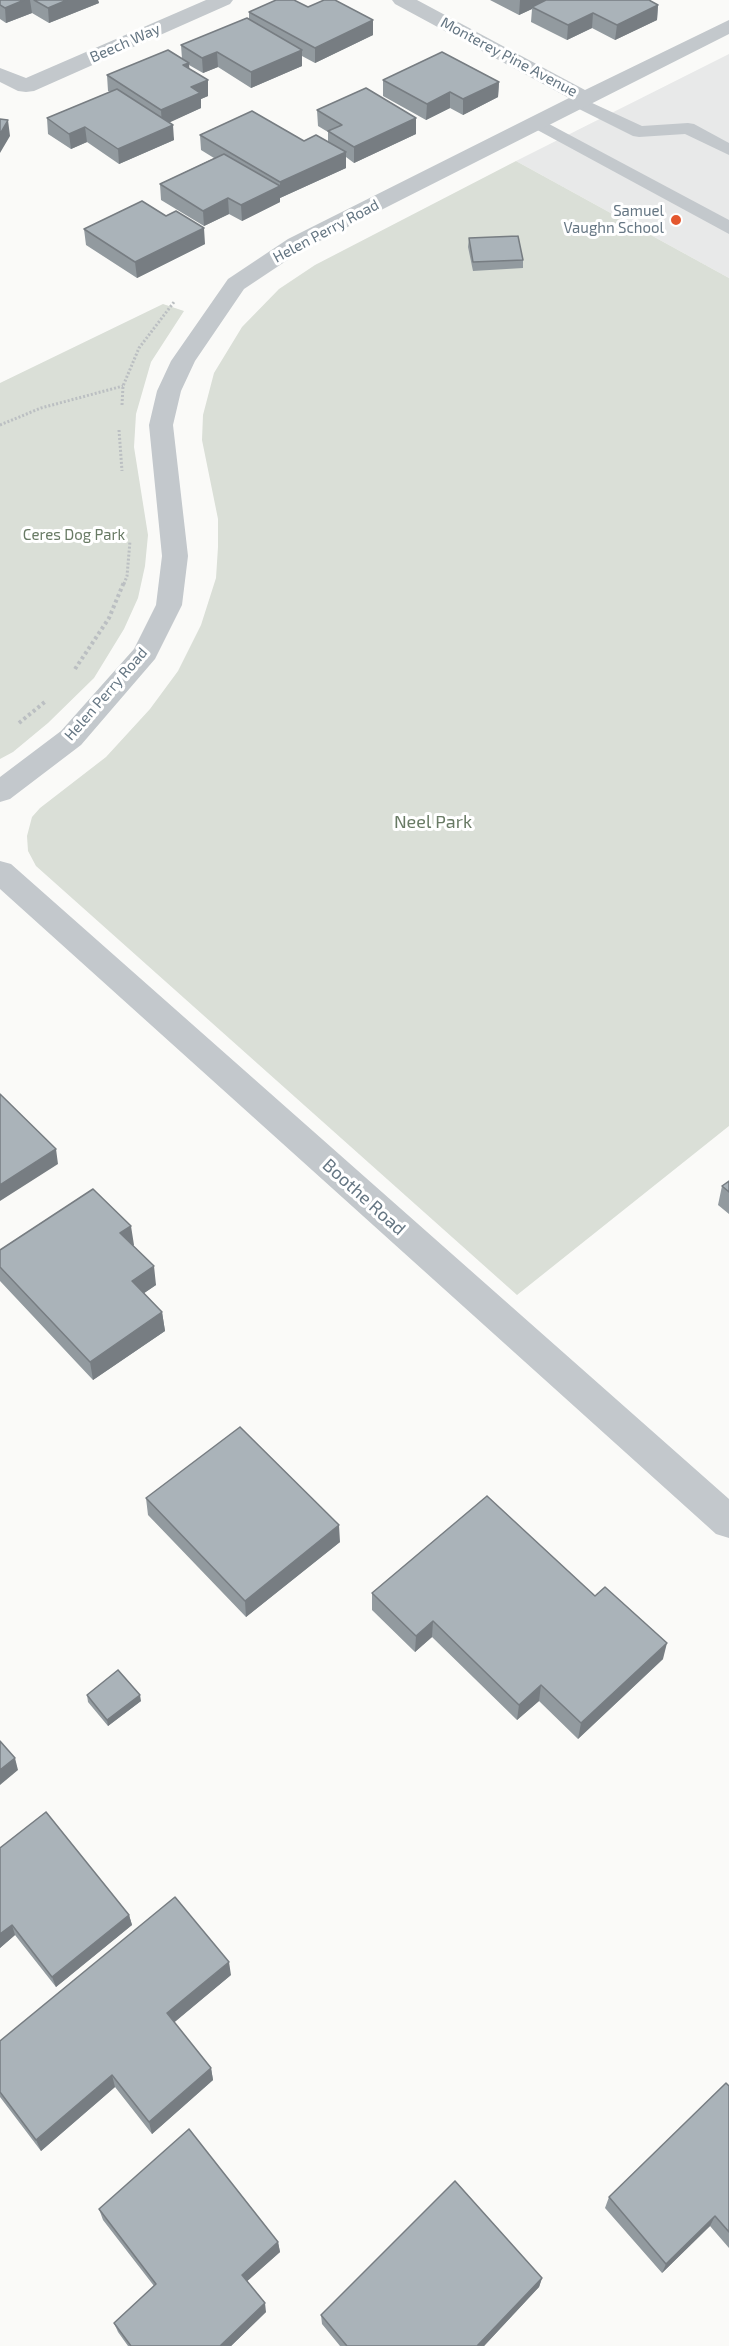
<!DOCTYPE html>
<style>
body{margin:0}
canvas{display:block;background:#fafaf8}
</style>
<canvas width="729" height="2346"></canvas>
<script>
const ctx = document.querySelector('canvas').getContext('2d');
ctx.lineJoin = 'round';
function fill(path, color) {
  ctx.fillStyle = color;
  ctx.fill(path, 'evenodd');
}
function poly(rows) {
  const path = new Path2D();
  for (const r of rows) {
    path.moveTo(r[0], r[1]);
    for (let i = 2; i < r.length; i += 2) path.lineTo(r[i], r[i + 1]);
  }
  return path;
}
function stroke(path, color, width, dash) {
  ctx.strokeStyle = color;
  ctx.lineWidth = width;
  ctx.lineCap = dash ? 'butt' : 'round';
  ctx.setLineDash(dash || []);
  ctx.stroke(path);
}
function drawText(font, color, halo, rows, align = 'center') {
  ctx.font = font + ' "Exo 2",sans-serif';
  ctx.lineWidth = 6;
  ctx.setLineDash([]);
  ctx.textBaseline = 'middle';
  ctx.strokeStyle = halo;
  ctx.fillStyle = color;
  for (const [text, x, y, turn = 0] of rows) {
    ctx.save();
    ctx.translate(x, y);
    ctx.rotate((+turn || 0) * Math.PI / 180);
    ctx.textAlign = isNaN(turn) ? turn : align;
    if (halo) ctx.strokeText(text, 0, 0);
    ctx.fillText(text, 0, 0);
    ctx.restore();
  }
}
const built = poly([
 [729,54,729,278,516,161]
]);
const green = poly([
 [516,161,729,278,729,1126,517,1295,36,866,28,851,27,836,32,817,40,808,106,757,150,709,178,671,201,625,216,578,218,547,218,519,202,440,203,415,214,373,242,327,279,289,315,265],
 [163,304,184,311,151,362,136,414,134,447,148,535,145,566,138,598,124,629,94,678,48,723,13,752,0,759,0,383]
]);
const pathFar1 = poly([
 [122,405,123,386,139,348,174,302],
 [0,425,41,408,123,386],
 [119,430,122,471],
 [124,584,127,576,130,541]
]);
const path = poly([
 [75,669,109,618,124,582],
 [19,723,46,701]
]);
const lane = poly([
 [577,96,642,126,688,123,694,124,729,143,729,155,685,134,639,137,633,136,571,105,568,101,571,97,577,96],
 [536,117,729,220,729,234,530,126,527,122,530,118,536,117]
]);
const street = poly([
 [206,0,233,0,230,4,34,91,26,92,18,91,0,82,0,68,26,78,206,0],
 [392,0,417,0,585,90,729,20,729,34,304,249,244,289,195,361,181,391,173,425,188,556,182,605,155,659,81,745,10,799,0,802,0,777,61,731,134,649,156,605,162,556,149,425,157,391,171,361,228,279,288,239,569,98,395,4,392,0],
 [0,861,11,864,729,1499,729,1538,716,1534,0,889,0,861]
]);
const wall = poly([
 [0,0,98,0,99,3,49,23,32,13,6,23,0,19],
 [490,0,649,0,658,5,657,20,615,40,592,28,567,40,531,22,532,9,519,15],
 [308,7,373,35,315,63,302,56,302,66,251,88,218,67,203,73,189,65,189,69,208,96,201,99,201,108,169,122,174,140,119,164,87,142,71,149,48,134,47,118,110,92,108,91,107,75,182,59,181,45,249,19,249,12],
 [383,80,499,82,498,97,463,115,450,108,426,120,383,96],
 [317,110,416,118,416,134,354,163,346,157,346,168,280,198,280,202,242,221,229,214,204,226,161,200,160,184,214,158,201,150,200,135,328,142,328,132,318,126],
 [84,229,205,244,137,278,86,245],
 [469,238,523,260,523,268,473,271,468,247],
 [729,1181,729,1214,718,1205,722,1186],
 [134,1245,133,1246,156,1285,144,1293,162,1312,165,1331,93,1380,0,1281,0,1267],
 [146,1498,340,1542,246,1617,148,1515],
 [372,1593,663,1659,578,1739,539,1701,517,1720,432,1637,415,1652,372,1610],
 [87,1695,141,1701,108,1726,88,1702],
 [0,1848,129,1915,132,1925,56,1987,15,1935,0,1948],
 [231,1975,174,2022,211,2068,213,2080,152,2134,115,2087,41,2151,0,2097,0,2041],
 [729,2086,729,2248,710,2226,662,2273,605,2208,609,2197],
 [99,2209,278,2242,280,2252,247,2281,266,2312,231,2346,128,2346,118,2332,114,2323,154,2286,103,2220],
 [542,2278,539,2287,484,2346,340,2346,322,2324,321,2315]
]);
const shadedWall = poly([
 [24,0,30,0,32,13,6,23,5,8],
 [67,0,98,0,99,3,49,23,48,8],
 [520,0,549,0,532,7,532,9,519,15],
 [658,5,657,20,615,40,617,25],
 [593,13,592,28,567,40,568,25],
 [373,20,373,35,315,63,315,48],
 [302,50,302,66,251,88,251,72],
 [217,52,218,67,203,73,202,58],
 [189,63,190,78,183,65],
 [208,80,208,96,201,99,201,108,162,126,161,110,191,87],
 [499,82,498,97,463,115,463,99],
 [450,92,450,108,426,120,427,104],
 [416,118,416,134,354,163,354,147],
 [8,120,10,136,0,153,0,134],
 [173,125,174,140,119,164,118,149],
 [85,127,87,142,71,149,69,134],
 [346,152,346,168,280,198,280,182],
 [280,186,280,202,242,221,241,205],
 [228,198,229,214,204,226,203,211],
 [204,228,205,244,137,278,135,262],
 [56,1149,58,1164,0,1201,0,1185],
 [131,1226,134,1245,123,1252,120,1233],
 [154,1266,156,1285,134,1300,132,1281],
 [162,1312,165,1331,93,1380,90,1362],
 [339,1525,340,1542,246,1617,245,1601],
 [433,1621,432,1637,415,1652,416,1636],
 [667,1643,663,1659,578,1739,581,1723],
 [541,1685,539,1701,517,1720,519,1705],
 [140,1695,141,1701,108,1726,107,1720],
 [15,1758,18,1770,0,1785,0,1770],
 [129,1915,132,1925,56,1987,52,1977],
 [12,1925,15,1935,0,1948,0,1934],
 [229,1962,231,1975,170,2026,167,2013],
 [211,2068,213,2080,152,2134,149,2122],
 [112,2075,115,2087,41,2151,36,2140],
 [715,2216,710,2226,662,2273,666,2264],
 [278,2242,280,2252,244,2284,242,2275],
 [542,2278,539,2287,484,2346,477,2346],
 [265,2303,266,2312,231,2346,220,2346]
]);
const building = poly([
 [0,0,24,0,5,8,0,5,0,0],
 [34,0,67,0,48,8,34,0],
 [276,0,294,0,308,7,324,0,335,0,373,20,315,48,249,12,276,0],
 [546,0,649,0,658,5,617,25,593,13,568,25,532,7,546,0],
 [247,18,302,50,251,72,217,52,202,58,181,45,247,18],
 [168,50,189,63,183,65,208,80,191,87,200,93,161,110,107,75,168,50],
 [442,52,499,82,463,99,450,92,427,104,383,80,442,52],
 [366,88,416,118,354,147,328,131,342,125,317,110,366,88],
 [117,89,173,125,118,149,85,127,69,134,47,118,117,89],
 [252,111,304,141,316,135,346,152,280,182,200,135,252,111],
 [0,119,8,120,0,134,0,119],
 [224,154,280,186,241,205,228,198,203,211,160,184,224,154],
 [142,201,166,216,176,211,204,228,135,262,84,229,142,201],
 [518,236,523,260,473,262,469,238,518,236],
 [0,1094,56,1149,0,1185,0,1094],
 [729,1181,729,1192,722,1186,729,1181],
 [93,1189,131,1226,120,1233,154,1266,132,1281,162,1312,90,1362,0,1267,0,1250,93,1189],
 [240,1427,339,1525,245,1601,146,1498,240,1427],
 [487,1496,595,1596,605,1587,667,1643,581,1723,541,1685,519,1705,433,1621,416,1636,372,1593,487,1496],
 [118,1670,140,1695,107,1720,87,1695,118,1670],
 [0,1741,15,1758,0,1770,0,1741],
 [46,1812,129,1915,52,1977,12,1925,0,1934,0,1848,46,1812],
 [175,1897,229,1962,167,2013,211,2068,149,2122,112,2075,36,2140,0,2092,0,2041,175,1897],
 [726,2083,729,2086,729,2232,715,2216,666,2264,609,2197,726,2083],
 [189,2129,278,2242,242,2275,265,2303,220,2346,131,2346,114,2323,156,2284,99,2209,189,2129],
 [455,2181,542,2278,477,2346,347,2346,321,2315,455,2181]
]);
const markers = [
 [676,220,6,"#e4572e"]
];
const farStreetnames = [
 ["Beech Way",125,43,-24],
 ["Monterey Pine Avenue",509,57,28],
 ["Helen Perry Road",326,231,-28],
 ["Helen Perry Road",106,694,-49]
];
const farPoinames = [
 ["Samuel",664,211],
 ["Vaughn School",664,228]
];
const farParknames = [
 ["Ceres Dog Park",74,535]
];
const parkNames = [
 ["Neel Park",433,822]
];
const streetNames = [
 ["Boothe Road",364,1197,42]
];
fill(built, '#e8e9e9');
fill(green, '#dadfd7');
stroke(pathFar1, '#bbbfc2', 3, [2, 2]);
stroke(path, '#bbbfc2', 4, [3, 3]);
fill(lane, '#c3c8cc');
fill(street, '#c3c8cc');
fill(wall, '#929a9f');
fill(shadedWall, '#777d82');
fill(building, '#aab3b9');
stroke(building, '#777d82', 1.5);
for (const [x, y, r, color] of markers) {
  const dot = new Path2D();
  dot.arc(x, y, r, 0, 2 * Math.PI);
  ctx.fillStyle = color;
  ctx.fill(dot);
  stroke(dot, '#fff', 2);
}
drawText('15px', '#657683', '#fff', farStreetnames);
drawText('15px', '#657683', '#fff', farPoinames, 'right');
drawText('15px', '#687a64', '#fff', farParknames);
drawText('18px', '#687a64', '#fff', parkNames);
drawText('18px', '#657683', '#fff', streetNames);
</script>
